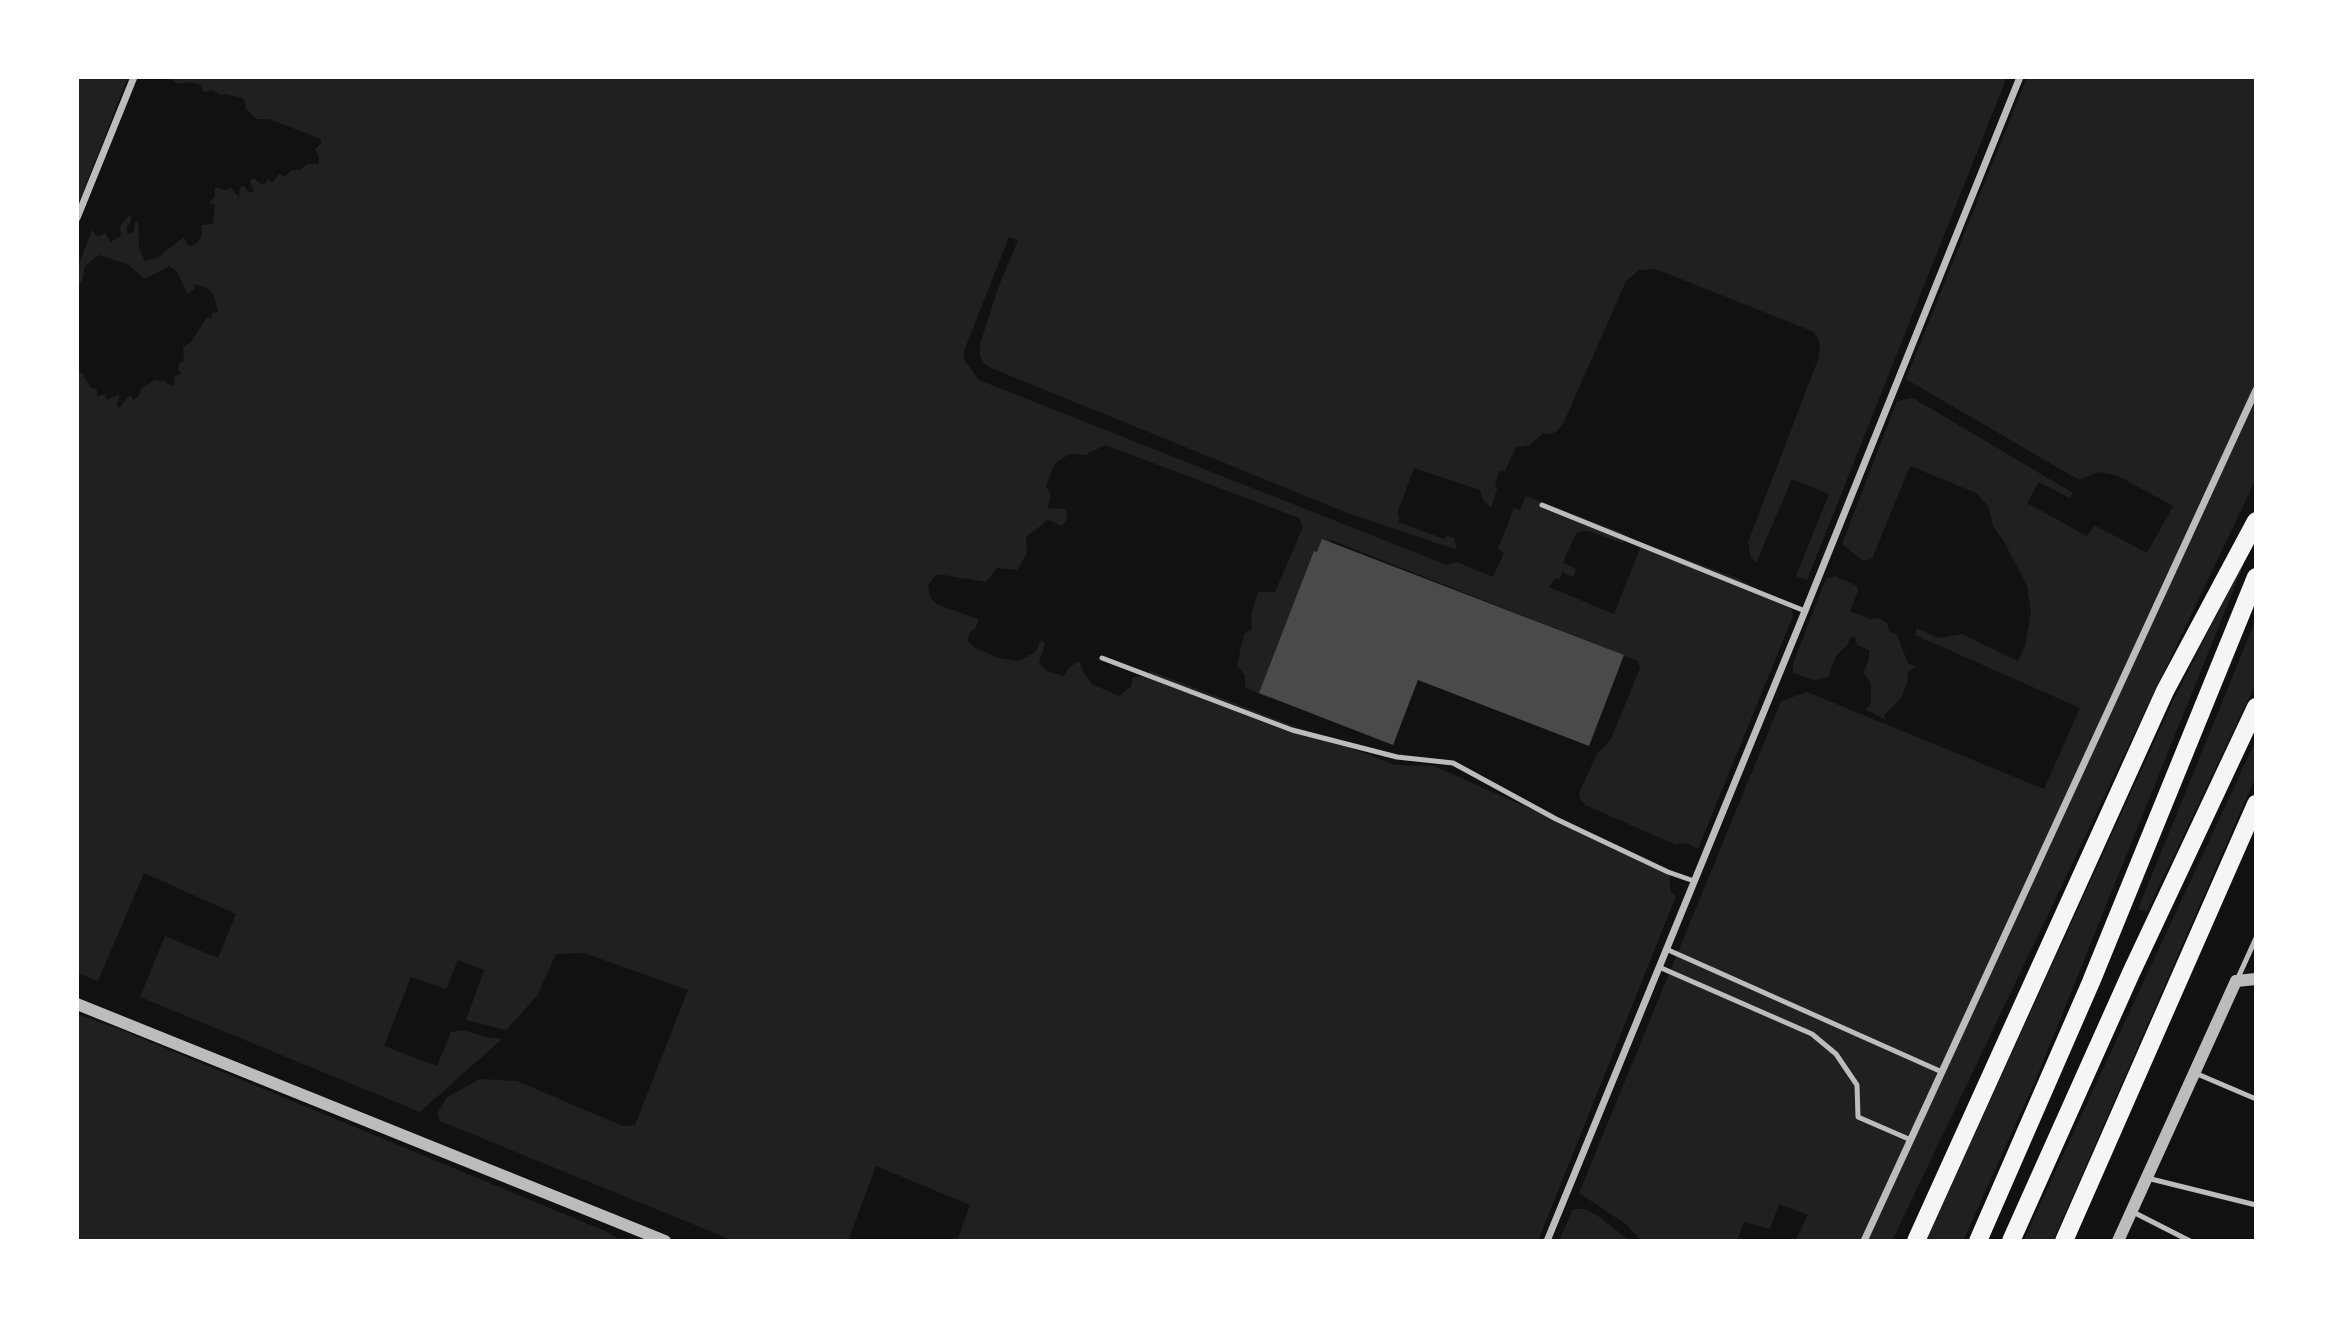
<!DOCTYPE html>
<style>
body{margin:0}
#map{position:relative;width:2333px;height:1318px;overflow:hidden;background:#111;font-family:"Fira Sans",sans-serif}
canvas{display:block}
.frame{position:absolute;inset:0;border:79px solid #fff;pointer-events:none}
</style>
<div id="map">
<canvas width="2333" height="1318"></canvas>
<div class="frame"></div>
</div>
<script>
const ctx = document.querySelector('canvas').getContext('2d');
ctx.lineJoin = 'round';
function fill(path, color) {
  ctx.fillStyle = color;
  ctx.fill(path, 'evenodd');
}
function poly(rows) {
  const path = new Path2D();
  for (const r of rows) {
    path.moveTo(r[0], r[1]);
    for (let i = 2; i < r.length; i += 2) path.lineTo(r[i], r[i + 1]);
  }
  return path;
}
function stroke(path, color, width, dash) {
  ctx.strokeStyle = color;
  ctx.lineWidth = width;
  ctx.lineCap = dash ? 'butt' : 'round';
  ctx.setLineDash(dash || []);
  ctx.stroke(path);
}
const green = poly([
 [77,77,128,77,77,207],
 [169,77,2007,77,1807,580,1796,576,1829,494,1792,479,1756,563,1750,555,1748,542,1819,357,1820,343,1814,332,1656,269,1639,270,1626,281,1564,422,1557,431,1551,434,1542,434,1530,445,1516,447,1505,471,1498,472,1498,477,1495,482,1497,489,1491,508,1483,500,1480,490,1414,468,1397,514,1400,517,1398,522,1444,539,1446,536,1454,538,1457,550,1345,512,991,368,983,363,980,354,980,344,998,288,1018,240,1009,237,964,351,964,360,979,380,1447,565,1457,562,1493,577,1504,553,1498,549,1514,508,1520,510,1526,496,1625,534,1627,538,1622,543,1588,531,1577,532,1563,562,1576,569,1573,577,1562,572,1560,579,1556,578,1549,587,1614,614,1642,543,1737,578,1792,609,1793,616,1698,849,1686,843,1676,845,1585,805,1580,799,1579,793,1597,754,1611,739,1640,668,1638,661,1331,540,1326,551,1320,552,1269,698,1245,687,1245,676,1237,665,1244,634,1252,629,1251,614,1258,592,1275,592,1303,527,1299,518,1105,445,1085,455,1070,454,1055,463,1046,486,1051,496,1047,508,1066,509,1067,519,1062,526,1048,520,1026,537,1027,553,1017,570,997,568,986,582,937,574,928,585,930,597,936,604,978,619,976,628,970,632,967,641,974,647,998,658,1018,661,1032,654,1038,648,1040,640,1045,643,1039,663,1047,671,1063,676,1070,667,1079,661,1084,673,1092,684,1119,696,1131,687,1133,677,1145,676,1151,671,1395,765,1434,766,1664,868,1670,874,1670,891,1676,896,1538,1241,957,1241,970,1205,876,1166,848,1241,734,1241,440,1121,437,1114,447,1097,480,1079,517,1081,623,1126,635,1125,688,990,584,953,556,954,537,996,506,1030,466,1020,484,970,458,960,446,989,411,977,384,1046,437,1066,451,1032,462,1030,486,1037,502,1039,420,1112,140,997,165,936,218,958,236,914,144,873,98,981,77,973,77,370,83,374,90,387,97,390,97,396,105,394,107,400,120,394,117,404,119,408,130,395,134,401,136,397,138,398,141,389,155,380,167,382,167,385,170,384,171,386,174,384,175,376,181,374,178,368,181,362,184,362,183,347,191,342,207,317,211,319,212,313,218,312,214,296,207,288,193,284,195,288,188,294,177,272,169,266,145,279,127,264,99,255,85,266,82,282,77,286,77,269,92,230,98,237,105,233,111,242,121,236,120,226,130,214,131,222,126,228,128,234,134,231,135,222,138,221,139,249,145,261,157,258,184,237,186,243,191,246,197,243,201,237,202,225,213,224,215,204,209,203,215,196,215,187,224,190,231,188,239,197,240,187,244,186,249,193,254,191,250,182,253,178,262,185,266,183,267,179,273,182,279,174,285,177,291,170,300,170,307,164,318,164,319,158,315,149,321,144,321,139,269,119,257,119,246,109,244,99,227,94,221,95,212,90,203,92,201,85,191,82,177,84],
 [2027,77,2256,77,2256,479,1892,1241,1795,1241,1808,1215,1779,1204,1770,1229,1744,1222,1737,1241,1642,1241,1627,1225,1579,1193,1781,701,1807,692,2044,789,2080,708,1915,635,1917,628,1937,638,1962,634,2018,661,2025,646,2031,612,2027,586,2004,542,1993,526,1989,507,1976,493,1910,466,1872,559,1863,561,1842,544,1897,401,1913,398,2073,493,2070,498,2039,482,2027,503,2087,536,2094,525,2147,553,2173,506,2118,476,2098,472,2079,480,1906,379],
 [2243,563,2244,564,2036,1079,1963,1241,1926,1241,2172,703],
 [1835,576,1857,586,1858,591,1850,611,1870,619,1879,618,1887,623,1889,631,1897,635,1908,663,1916,667,1907,673,1908,680,1901,698,1884,715,1885,719,1866,710,1871,702,1871,683,1863,673,1869,660,1869,650,1857,645,1855,637,1851,637,1847,645,1836,656,1828,677,1814,680,1793,673,1793,664,1822,588,1826,579],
 [2256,619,2256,683,2147,912,2138,909],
 [2256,740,2256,776,2053,1241,2023,1241],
 [77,1014,119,1029,605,1231,622,1241,77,1241],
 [1573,1209,1585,1209,1598,1216,1630,1241,1559,1241]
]);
const building = poly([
 [1322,539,1624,655,1589,746,1418,680,1393,745,1259,693,1314,551,1317,552]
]);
const service = poly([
 [1542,505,1805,611],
 [1102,658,1292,730,1397,757,1453,763,1556,819,1668,872,1694,881],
 [1666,949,1942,1072],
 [1659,967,1812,1034,1836,1054,1857,1085,1858,1117,1911,1140],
 [2237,980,2256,938],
 [2195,1073,2256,1099],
 [2147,1178,2256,1205],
 [2133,1212,2190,1241]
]);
const minor = poly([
 [77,218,134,77],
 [1547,1241,1805,611,2020,77],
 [1864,1241,2256,390]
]);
const tertiary = poly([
 [77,1004,665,1241],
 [2118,1241,2236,981,2256,979]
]);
const trunk = poly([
 [1916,1241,2165,691,2256,521],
 [1978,1241,2091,982,2256,577],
 [2011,1241,2131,973,2256,707],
 [2064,1241,2256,804]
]);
fill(green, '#202020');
fill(building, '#4a4a4a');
stroke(service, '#bcbcbc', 5);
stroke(minor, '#bcbcbc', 7);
stroke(tertiary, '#bcbcbc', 12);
stroke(trunk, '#f5f5f5', 18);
</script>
